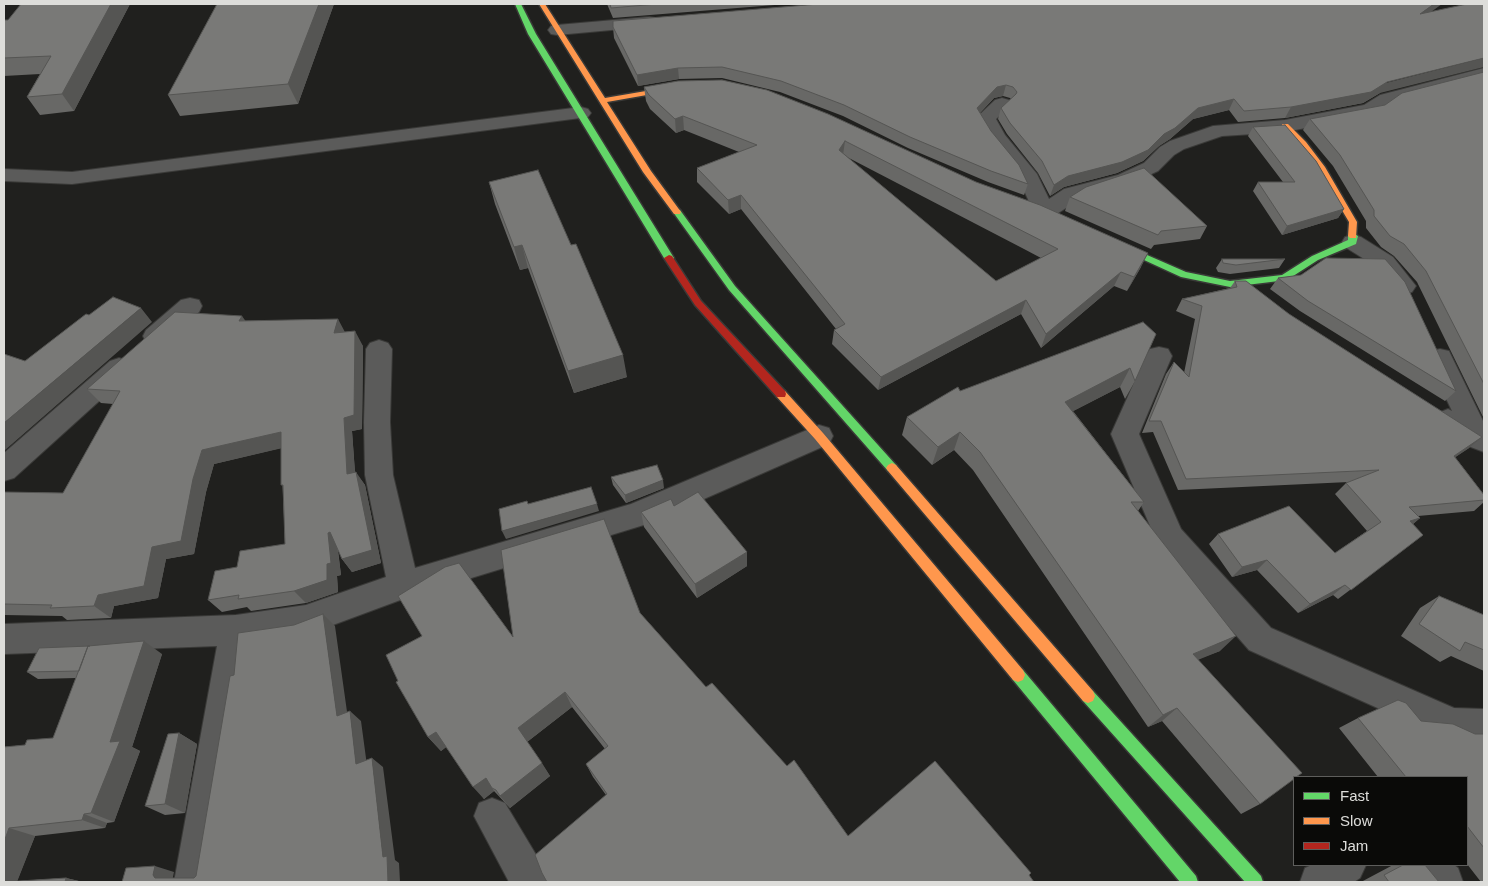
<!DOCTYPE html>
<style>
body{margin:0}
#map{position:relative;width:1488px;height:886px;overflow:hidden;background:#20201e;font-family:Helvetica,sans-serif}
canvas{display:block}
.frame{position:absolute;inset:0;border:5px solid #ddddda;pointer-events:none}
.legend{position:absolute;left:1293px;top:776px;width:175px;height:90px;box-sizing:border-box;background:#0a0a08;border:1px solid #5e5e5c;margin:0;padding:6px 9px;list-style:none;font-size:15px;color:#ddddda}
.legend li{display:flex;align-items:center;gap:10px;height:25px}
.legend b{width:25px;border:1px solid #5e5e5c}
</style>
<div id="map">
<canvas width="1488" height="886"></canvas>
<div class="frame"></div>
<ul class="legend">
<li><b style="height:6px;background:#63d668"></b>Fast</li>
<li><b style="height:6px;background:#ff974d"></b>Slow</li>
<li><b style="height:6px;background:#b3261e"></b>Jam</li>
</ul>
</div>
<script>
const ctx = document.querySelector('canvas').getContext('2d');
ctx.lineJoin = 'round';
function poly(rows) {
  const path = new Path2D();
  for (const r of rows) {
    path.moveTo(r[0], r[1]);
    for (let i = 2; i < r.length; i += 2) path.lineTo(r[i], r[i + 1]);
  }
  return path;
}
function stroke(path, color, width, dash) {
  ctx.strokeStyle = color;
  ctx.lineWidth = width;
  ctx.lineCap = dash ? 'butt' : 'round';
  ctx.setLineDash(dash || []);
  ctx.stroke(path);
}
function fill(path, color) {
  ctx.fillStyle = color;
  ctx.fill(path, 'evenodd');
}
const street = poly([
 [649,17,655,18,657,22,655,26,557,35,551,34,548,30,551,26,557,25,649,17],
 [1484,68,1484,79,1394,103,1377,114,1285,132,1222,136,1184,149,1174,155,1158,171,1132,183,1080,199,1052,217,1044,219,1036,217,1017,175,990,141,976,118,995,100,1002,98,1009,100,1012,104,996,119,1005,135,1037,174,1049,199,1064,189,1118,175,1144,163,1160,147,1170,141,1213,126,1285,120,1364,105,1380,95,1484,68],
 [581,107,588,109,591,113,588,117,72,184,4,181,4,169,72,172,581,107],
 [1353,235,1361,237,1393,257,1416,286,1412,292,1404,294,1396,292,1377,267,1345,247,1342,242,1345,237,1353,235],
 [190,298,199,300,202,306,199,312,164,342,155,345,146,342,143,336,146,330,181,300,190,298],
 [379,340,388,343,392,349,390,422,393,475,415,568,631,504,819,425,829,428,833,436,829,444,647,524,403,599,306,635,250,643,212,882,174,882,217,646,4,654,4,624,236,615,306,605,386,577,365,475,364,422,366,349,370,343,379,340],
 [1159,347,1168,349,1172,356,1139,434,1181,529,1271,628,1454,708,1484,709,1484,743,1453,742,1249,650,1159,547,1111,434,1146,356,1150,349,1159,347],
 [1440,349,1449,351,1484,423,1484,452,1468,446,1438,427,1435,420,1438,413,1448,409,1452,411,1427,358,1431,351,1440,349],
 [119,358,128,361,132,368,128,375,14,478,4,481,4,453,110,361,119,358],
 [492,798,505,803,544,868,549,882,509,882,474,816,479,803,492,798],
 [1312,865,1366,865,1360,878,1354,882,1300,882,1305,868,1312,865],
 [1408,865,1454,865,1458,868,1463,882,1417,882,1408,865]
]);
const fast = poly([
 [515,4,521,4,536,34,674,258,672,260,669,261,664,258,528,34,515,4],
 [677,209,680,210,735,286,896,465,898,468,896,471,888,471,729,290,673,212,677,209],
 [1353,233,1358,236,1356,244,1318,260,1287,280,1230,287,1181,277,1107,243,1109,241,1115,241,1186,272,1230,281,1282,275,1312,256,1348,240,1348,236,1353,233],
 [1018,668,1023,670,1196,876,1198,882,1180,882,1013,680,1011,675,1013,670,1018,668],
 [1088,689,1093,691,1261,876,1263,882,1245,882,1083,701,1081,696,1083,691,1088,689]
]);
const slow = poly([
 [539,4,545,4,605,98,681,85,685,87,681,89,607,102,651,171,681,212,680,214,674,214,643,172,539,4],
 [1282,124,1288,124,1306,142,1325,167,1357,222,1356,238,1350,238,1348,236,1349,222,1317,168,1300,146,1282,128,1282,124],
 [781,390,785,391,823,433,1023,670,1025,675,1023,680,1018,682,1013,680,815,439,777,397,776,394,781,390],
 [892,463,896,465,1093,691,1095,696,1093,701,1088,703,1083,701,888,471,886,468,888,465,892,463]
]);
const jam = poly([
 [669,255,672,256,701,301,785,391,786,394,785,397,777,397,695,305,664,258,669,255]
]);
const wall = poly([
 [130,4,74,111,40,115,27,97,40,74,4,76,4,21],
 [334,4,298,104,180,116,168,95],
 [607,4,787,4,613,18],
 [1431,12,1380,93,1363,103,1285,118,1238,122,1229,110,1193,119,1170,139,1159,146,1143,161,1117,173,1064,187,1050,196,1038,173,1007,134,998,119,1001,108,1011,99,1010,98,1003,96,994,98,980,113,991,131,1028,184,1024,195,988,182,908,148,843,116,780,92,722,78,679,79,638,86,614,38,613,27],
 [1484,72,1484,419,1417,282,1394,256,1381,247,1366,228,1366,221,1333,166,1303,130,1310,119,1385,105],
 [722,80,1141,267,1127,291,1114,286,1041,348,1021,314,878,390,832,344,834,330,836,329,741,209,729,214,697,182,697,168,739,152,684,130,676,133,650,109,646,101,644,87],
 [845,156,1024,249,1041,258,996,281],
 [1253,127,1344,209,1338,218,1282,235,1253,191,1258,182,1283,182,1248,136],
 [489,182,627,377,574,393,528,268,520,270,495,204],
 [1070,197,1207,226,1200,239,1154,245,1151,249,1065,211],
 [1222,259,1285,259,1279,268,1230,274,1218,272,1216,268],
 [1301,275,1456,391,1445,401,1300,311,1270,289,1278,278],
 [1235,281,1289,314,1469,448,1455,457,1484,495,1484,502,1474,511,1418,516,1420,518,1413,524,1423,535,1338,599,1333,595,1298,613,1257,570,1232,577,1209,544,1218,534,1335,553,1367,531,1335,494,1346,483,1349,482,1178,490,1153,432,1142,433,1166,374,1174,362,1184,373,1195,319,1176,311,1182,299,1230,288],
 [245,321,345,332,363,346,362,429,352,431,355,472,365,485,381,563,352,572,342,559,338,550,341,575,337,576,338,592,306,603,251,611,247,607,222,612,208,600,237,567,285,544,281,448,214,464,206,492,194,554,166,559,158,598,114,606,111,618,67,620,62,616,4,615,4,492,63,493,113,404,101,403,87,389],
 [1156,334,1135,381,1125,399,1120,387,1073,411,1144,502,1138,511,1220,651,1198,659,1260,804,1241,814,1162,721,1148,727,973,470,954,450,932,465,902,435,907,417,960,391],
 [611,477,664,488,626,503,613,485],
 [674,506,747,552,747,566,697,598,644,527,641,512],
 [1439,596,1484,615,1484,671,1451,656,1440,662,1401,636,1420,608],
 [640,613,706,687,848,836,1031,873,606,795,593,777,586,764,605,749,572,707,527,742,550,776,510,808,494,791,484,799,446,747,441,751,428,737,513,637],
 [162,654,132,747,140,751,114,822,107,823,105,828,35,836,17,881,66,878,83,882,4,882,4,747,25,745,53,738,76,678,38,679,27,672],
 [1358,718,1421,721,1475,734,1484,734,1484,882,1481,882,1467,864,1467,777,1378,777,1339,728],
 [179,733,197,744,185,813,165,815,145,806],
 [1393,865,1425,865,1439,882,1361,882]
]);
const shadedWall = poly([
 [111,4,130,4,74,111,62,94],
 [319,4,334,4,298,104,288,84],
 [1434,4,1442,4,1413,25,1420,14],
 [1484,58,1484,67,1380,93,1363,103,1285,118,1291,107],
 [678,68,679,79,638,86,637,75],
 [1006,85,1003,96,994,98,974,119,977,108,997,87],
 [1234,99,1229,110,1193,119,1170,139,1159,146,1143,161,1117,173,1064,187,1050,196,1054,185,1068,176,1164,134,1198,108],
 [683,116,684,130,676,133,675,119],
 [845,141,843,155,839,150],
 [741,195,741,209,729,214,728,200],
 [1344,209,1338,218,1282,235,1287,226],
 [522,245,528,268,520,270,514,247],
 [1148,253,1141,267,1127,291,1134,277],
 [1121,272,1114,286,1041,348,1046,334],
 [1026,300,1021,314,878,390,881,377],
 [141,308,152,322,4,451,4,423],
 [242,316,252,330,239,321],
 [338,319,346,334,334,333],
 [355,331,363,346,362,429,352,431,356,488,347,474,344,418],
 [623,355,627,377,574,393,568,371],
 [1130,368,1120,387,1056,420,1065,402],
 [281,432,291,446,214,464,206,492,194,554,166,559,158,598,114,606,111,618,94,606,98,595,152,547,193,479,202,450],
 [960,432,954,450,932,465,938,447],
 [1482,437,1469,448,1441,467,1454,456],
 [356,472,365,485,381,563,352,572,342,559],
 [663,480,664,488,626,503,625,495],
 [597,504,599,511,506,539,502,531],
 [1420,518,1407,529,1410,521],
 [330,532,337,545,341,575,337,576,338,592,306,603,294,591,327,564,328,533],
 [747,552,747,566,697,598,695,584],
 [1267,560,1257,570,1232,577,1242,567],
 [1345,585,1333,595,1298,613,1310,604],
 [323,614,335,626,349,726,337,716],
 [1236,636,1220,651,1178,668,1193,654],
 [144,641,162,654,132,747,140,751,114,822,91,813,110,742],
 [565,692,572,707,527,742,518,728],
 [1177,708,1162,721,1148,727,1163,715],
 [350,711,361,721,368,773,356,764],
 [436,732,449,745,441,751,428,737],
 [179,733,197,744,185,813,165,804],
 [372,758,383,767,395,860,399,863,400,882,388,882,383,857],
 [542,763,550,776,510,808,500,796],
 [486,778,494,791,484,799,473,787],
 [84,814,107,823,105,828,82,820],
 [9,828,35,836,17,882,4,882,4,842],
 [155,866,174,872,172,882,155,878,153,875],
 [66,878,83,882,65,882]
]);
const building = poly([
 [21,4,111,4,62,94,27,97,51,56,4,58,4,21,5,20,8,20,21,4],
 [217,4,319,4,288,84,168,95,217,4],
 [610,4,657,4,611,8,610,4],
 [819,4,1434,4,1420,14,1467,4,1484,4,1484,58,1387,82,1371,92,1291,107,1244,111,1234,99,1198,108,1175,128,1164,134,1148,150,1122,162,1068,176,1054,185,1042,161,1010,123,1001,108,1016,94,1017,92,1013,87,1006,85,997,87,977,108,991,131,1019,165,1028,184,991,171,910,137,844,105,781,81,722,67,678,68,637,75,613,27,613,21,819,4],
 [1484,72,1484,384,1426,271,1404,244,1390,236,1374,216,1374,210,1340,155,1310,119,1385,105,1402,93,1484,72],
 [722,80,767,90,828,114,976,182,1040,205,1148,253,1134,277,1121,272,1046,334,1026,300,881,377,834,330,845,324,741,195,728,200,697,168,757,145,683,116,675,119,649,95,644,87,678,81,722,80],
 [845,141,1058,249,996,281,839,150,845,141],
 [1285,125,1316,161,1344,209,1287,226,1258,182,1295,182,1253,127,1285,125],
 [1144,168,1207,226,1161,231,1158,235,1070,197,1086,187,1144,168],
 [538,170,571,245,576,244,623,355,568,371,522,245,514,247,489,182,538,170],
 [1326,258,1385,259,1405,282,1456,391,1308,301,1278,278,1301,275,1326,258],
 [1222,259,1285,259,1236,265,1223,263,1222,259],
 [1235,281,1246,281,1289,314,1482,437,1454,456,1484,495,1484,500,1409,507,1420,518,1410,521,1423,535,1351,590,1345,585,1310,604,1267,560,1242,567,1218,534,1289,506,1335,553,1381,522,1346,483,1379,470,1186,479,1161,421,1149,421,1174,362,1189,377,1202,306,1182,299,1237,287,1235,281],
 [113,297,141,308,4,423,4,354,25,361,86,314,89,315,113,297],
 [175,312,242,316,239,321,338,319,334,333,355,331,354,415,344,418,347,474,356,472,372,550,342,559,330,532,328,533,331,563,327,564,327,580,294,591,238,599,239,595,208,600,215,571,237,567,240,551,285,544,283,485,281,485,281,432,202,450,193,479,181,541,152,547,144,586,98,595,94,606,50,608,52,605,4,604,4,492,63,493,120,391,87,389,175,312],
 [1143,322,1156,334,1135,381,1130,368,1065,402,1144,502,1131,502,1236,636,1193,654,1302,773,1296,777,1294,777,1294,779,1260,804,1177,708,1163,715,980,452,960,432,938,447,907,417,958,387,960,391,1143,322],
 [657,465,663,480,625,495,611,477,657,465],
 [591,487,597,504,502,531,499,509,527,501,528,504,591,487],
 [698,492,747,552,695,584,641,512,671,499,674,506,698,492],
 [604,519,640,613,706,687,712,683,787,766,794,760,848,836,935,761,1031,873,1029,875,1034,882,547,882,542,873,535,855,607,794,586,764,608,746,565,692,518,728,542,763,500,796,496,790,492,788,486,778,473,787,436,732,428,737,396,682,398,681,386,655,422,636,398,596,445,567,459,563,513,637,501,550,604,519],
 [1439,596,1484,615,1484,650,1465,642,1460,651,1419,624,1439,596],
 [323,614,337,716,350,711,356,764,372,758,383,857,387,856,388,882,122,882,126,868,155,866,153,875,155,878,194,878,196,876,230,676,234,675,238,633,294,625,323,614],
 [144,641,110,742,120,741,91,813,84,814,82,820,9,828,4,842,4,747,25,745,27,740,53,738,88,646,144,641],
 [88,646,79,671,27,672,39,648,90,646,88,646],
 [1398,700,1406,703,1421,721,1453,724,1475,734,1484,734,1484,848,1467,826,1467,777,1406,777,1358,718,1398,700],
 [179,733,165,804,145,806,168,734,179,733],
 [1403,865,1425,865,1439,882,1389,882,1384,875,1403,865],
 [66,878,65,882,4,882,66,878]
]);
stroke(street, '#3a3a38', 2);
stroke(fast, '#3a3a38', 3);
stroke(slow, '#3a3a38', 3);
stroke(jam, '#3a3a38', 3);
fill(street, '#5b5b5a');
fill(fast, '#63d668');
fill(slow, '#ff974d');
fill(jam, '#b3261e');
fill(wall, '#686866');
fill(shadedWall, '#555553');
fill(building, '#797977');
stroke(building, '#555553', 1);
</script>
